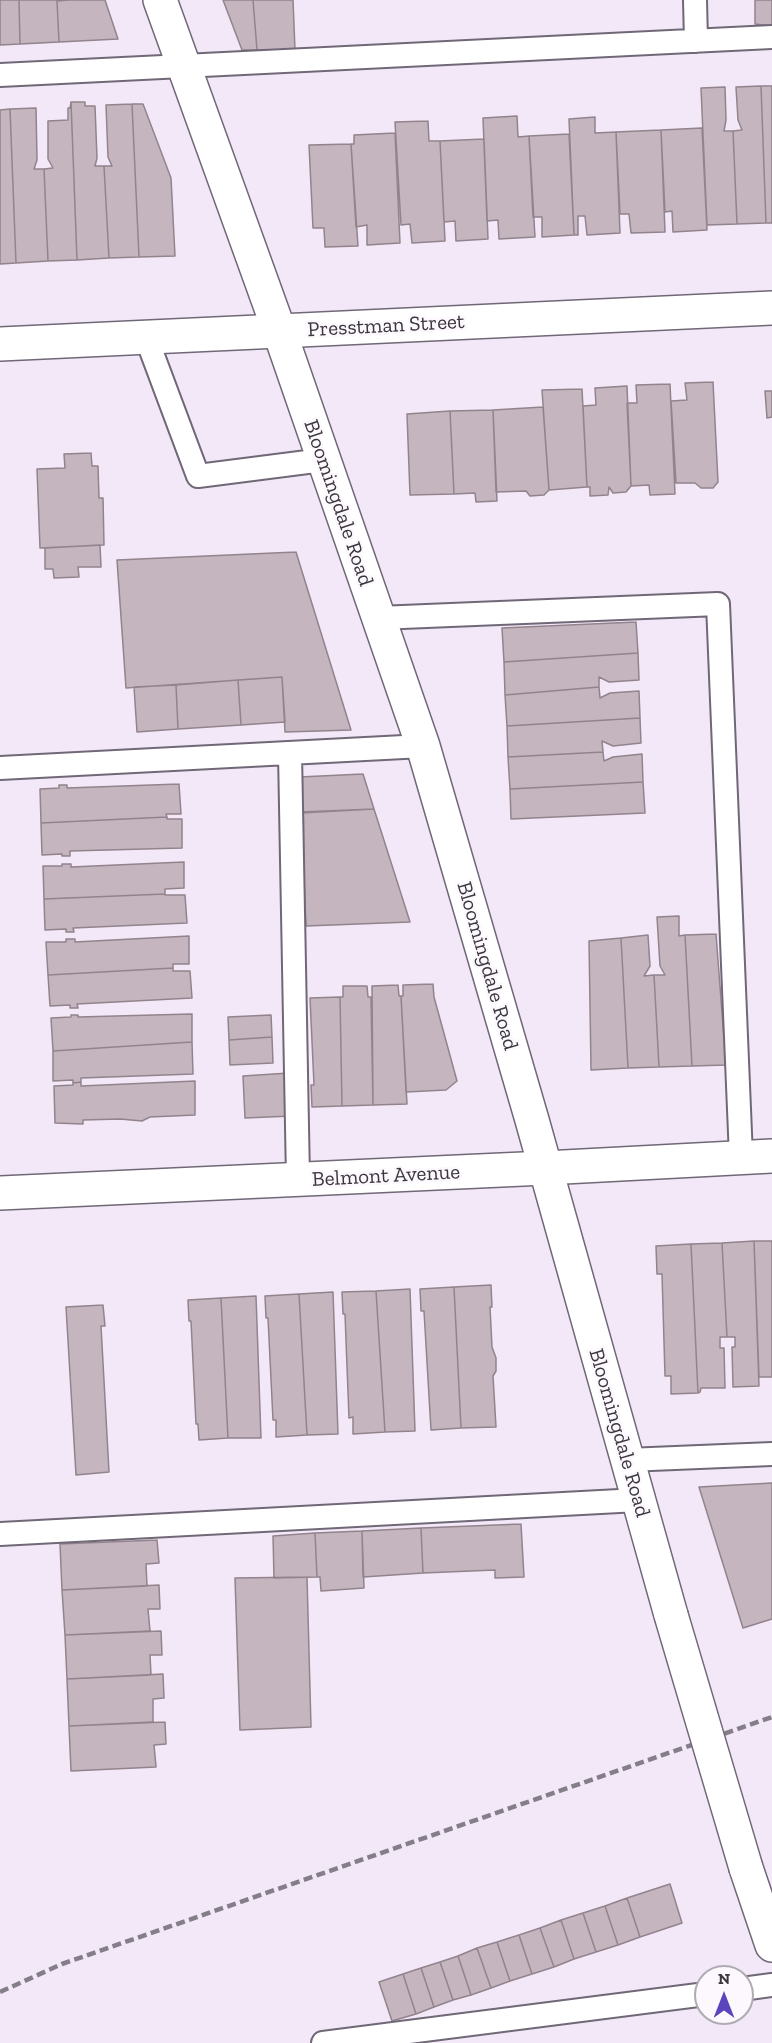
<!DOCTYPE html>
<html>
<head>
<meta charset="utf-8">
<style>
	body { margin:0 }
	#map { position:relative; width:772px; height:2043px; overflow:hidden; background:#f2e8f8; font-family:"Zilla Slab",serif }
	canvas { display:block }
	.north { position:absolute; left:694px; top:1965px; width:60px; height:60px; box-sizing:border-box; background:#fcf8fe; border:2px solid #aeabb1; border-radius:50%; rotate:0deg; font-size:16px; font-weight:700; line-height:24px; text-align:center; color:#3a373d }
	.north::after { content:''; display:block; margin:auto; width:21px; height:27px; background:#5b45bd; clip-path:polygon(50% 0,100% 100%,50% 72%,0 100%) }
</style>
</head>
<body>
<div id="map">
<canvas width="772" height="2043"></canvas>
<div class="north">N</div>
</div>
<script>
const ctx = document.querySelector('canvas').getContext('2d');
ctx.lineJoin = 'round';
function fill(path, color) { ctx.fillStyle = color; ctx.fill(path, 'evenodd'); }
const poly = rows => new Path2D(rows.map(r => 'M' + r).join(''));
function trace(path, color, width, dash) { ctx.strokeStyle = color; ctx.lineWidth = width; ctx.lineCap = dash ? 'butt' : 'round'; ctx.setLineDash(dash || []); ctx.stroke(path); }
function drawText(font, color, halo, rows, align = 'center') {
  ctx.font = font + ' "Zilla Slab",serif'; ctx.lineWidth = 5; ctx.setLineDash([]); ctx.textBaseline = 'middle'; ctx.strokeStyle = halo; ctx.fillStyle = color; for (const [text, x, y, turn = 0] of rows) {
    ctx.save(); ctx.translate(x, y); ctx.rotate((+turn || 0) * Math.PI / 180); ctx.textAlign = isNaN(turn) ? turn : align; if (halo) ctx.strokeText(text, 0, 0); ctx.fillText(text, 0, 0); ctx.restore();
  }
}
const building = poly([
	[0,0,19,0,20,44,0,45,0,0],
	[19,0,69,0,57,1,59,42,20,44,19,0],
	[69,0,105,0,118,39,59,42,57,1,69,0],
	[223,0,253,0,257,50,242,50,223,0],
	[253,0,293,0,295,50,257,50,253,0],
	[755,0,772,0,772,26,755,24,755,0],
	[761,86,772,86,772,223,766,223,761,86],
	[761,86,766,223,737,224,733,131,742,130,738,120,736,87,761,86],
	[725,87,726,120,724,131,733,131,737,224,707,225,701,88,725,87],
	[71,102,85,102,85,106,95,106,97,158,95,166,104,166,109,258,77,260,71,102],
	[71,102,77,260,48,261,44,169,53,168,48,159,48,121,68,120,68,108,70,108,71,102],
	[132,104,143,104,171,178,175,256,139,257,132,104],
	[132,104,139,257,109,258,104,166,112,166,108,157,106,105,132,104],
	[36,108,37,160,34,169,44,169,48,261,16,263,10,109,36,108],
	[10,109,16,263,0,264,0,110,10,109],
	[517,116,518,137,529,136,535,237,499,239,498,220,487,221,483,118,517,116],
	[595,117,595,133,616,132,620,233,587,235,585,216,578,216,578,235,574,235,569,119,595,117],
	[428,121,429,141,440,141,445,241,412,243,410,224,401,225,395,122,428,121],
	[702,128,707,230,673,232,672,211,665,212,661,130,702,128],
	[661,130,665,232,631,233,629,214,620,214,616,132,661,130],
	[395,133,400,243,367,245,367,225,356,227,351,144,354,144,354,135,395,133],
	[569,134,574,235,542,237,542,217,533,217,529,136,569,134],
	[484,139,488,239,456,241,455,221,444,222,440,141,484,139],
	[351,144,358,246,325,247,324,228,313,228,309,145,351,144],
	[713,382,718,482,713,488,701,488,695,483,676,483,671,401,687,400,685,383,713,382],
	[670,384,675,494,650,495,649,485,631,486,627,403,637,403,636,385,670,384],
	[627,386,631,486,626,492,613,493,609,487,608,495,590,496,590,487,587,487,583,406,596,405,595,388,627,386],
	[582,389,587,487,549,490,542,390,582,389],
	[765,391,772,391,772,417,767,418,765,391],
	[543,407,549,490,544,495,530,496,526,491,496,492,493,410,543,407],
	[493,410,497,501,476,502,475,493,454,494,450,411,493,410],
	[450,411,454,494,410,495,407,414,450,411],
	[91,453,92,466,98,466,99,498,103,498,104,545,40,548,37,469,65,468,64,454,91,453],
	[100,545,101,567,78,567,79,577,54,578,53,569,45,569,45,548,100,545],
	[296,552,351,730,285,732,282,677,126,688,117,560,296,552],
	[636,622,638,653,504,662,502,628,636,622],
	[638,653,639,680,609,682,599,677,599,687,505,695,504,662,638,653],
	[282,677,285,722,241,725,238,680,282,677],
	[238,680,241,725,178,729,176,685,238,680],
	[176,685,178,729,137,732,134,687,176,685],
	[599,687,600,698,610,693,639,691,640,718,507,726,505,695,599,687],
	[640,718,641,743,613,746,602,741,603,752,508,757,507,726,640,718],
	[603,752,604,761,613,757,642,754,643,782,510,789,508,757,603,752],
	[363,774,374,809,301,812,299,777,363,774],
	[643,782,645,813,511,819,510,789,643,782],
	[179,784,181,814,166,814,167,817,41,823,40,789,59,788,59,785,67,785,67,788,179,784],
	[374,809,410,922,306,926,301,813,374,809],
	[167,817,167,819,182,819,182,848,70,851,70,856,62,856,62,854,42,855,41,823,167,817],
	[184,862,184,888,165,889,165,894,44,899,43,866,62,866,62,864,71,864,71,867,184,862],
	[165,894,165,895,185,895,187,923,73,928,74,932,66,932,66,929,45,930,44,899,165,894],
	[679,916,679,936,685,935,692,1066,659,1067,654,975,665,975,660,966,657,917,679,916],
	[716,934,726,1065,692,1066,685,935,716,934],
	[648,935,650,966,644,976,654,975,659,1067,628,1068,621,938,648,935],
	[189,936,189,964,173,964,173,968,48,975,46,942,66,942,66,939,75,939,75,942,189,936],
	[621,938,628,1068,591,1070,589,941,621,938],
	[173,968,173,971,190,971,192,998,77,1004,78,1008,70,1008,70,1005,50,1006,48,975,173,968],
	[433,984,434,997,457,1081,446,1090,406,1092,401,996,403,996,403,985,433,984],
	[398,985,399,996,401,996,407,1104,373,1105,372,986,398,985],
	[343,986,367,986,368,997,371,997,373,1105,342,1106,340,997,343,997,343,986],
	[340,997,342,1106,312,1107,311,1085,314,1085,310,998,340,997],
	[192,1014,192,1042,53,1051,51,1018,71,1017,71,1015,78,1015,78,1017,192,1014],
	[271,1015,272,1037,229,1040,228,1017,271,1015],
	[272,1037,273,1063,230,1065,229,1040,272,1037],
	[192,1042,193,1074,81,1078,81,1082,73,1083,73,1080,53,1081,53,1051,192,1042],
	[289,1073,292,1116,245,1118,243,1076,289,1073],
	[195,1081,195,1115,150,1117,142,1121,120,1119,83,1120,83,1124,55,1123,54,1086,73,1085,73,1083,81,1082,81,1086,195,1081],
	[754,1241,772,1241,772,1377,759,1377,754,1241],
	[754,1241,759,1386,733,1387,732,1347,735,1347,735,1337,727,1337,722,1243,754,1241],
	[722,1243,727,1337,720,1337,720,1348,724,1348,725,1388,701,1388,700,1392,698,1393,691,1244,722,1243],
	[691,1244,698,1393,671,1394,671,1376,665,1376,662,1274,657,1274,656,1246,691,1244],
	[491,1285,492,1307,490,1307,492,1347,496,1358,496,1371,493,1376,496,1427,461,1428,454,1287,491,1285],
	[454,1287,461,1428,431,1430,424,1311,421,1311,420,1289,454,1287],
	[410,1289,415,1431,385,1432,376,1291,410,1289],
	[376,1291,385,1432,353,1434,353,1417,349,1418,345,1314,343,1314,342,1292,376,1291],
	[333,1292,338,1434,307,1435,299,1294,333,1292],
	[299,1294,307,1435,276,1437,276,1420,273,1420,268,1318,266,1318,265,1296,299,1294],
	[256,1296,261,1438,228,1438,221,1298,256,1296],
	[221,1298,228,1438,199,1440,198,1424,196,1424,191,1321,189,1321,188,1300,221,1298],
	[103,1305,105,1326,101,1326,109,1472,76,1475,66,1307,103,1305],
	[772,1483,772,1619,743,1628,699,1487,772,1483],
	[521,1524,524,1577,495,1578,495,1570,423,1573,421,1528,521,1524],
	[421,1528,423,1573,363,1577,362,1531,421,1528],
	[362,1531,364,1588,321,1591,320,1577,317,1577,315,1533,362,1531],
	[315,1533,317,1577,274,1578,273,1536,315,1533],
	[157,1540,159,1563,146,1564,147,1586,62,1590,60,1544,157,1540],
	[307,1577,311,1727,240,1730,235,1578,307,1577],
	[159,1585,160,1609,148,1609,150,1631,65,1635,62,1590,159,1585],
	[161,1631,162,1655,150,1655,151,1675,67,1679,65,1635,161,1631],
	[163,1674,164,1698,153,1699,153,1722,69,1726,67,1679,163,1674],
	[165,1722,166,1744,154,1745,156,1767,71,1771,69,1726,165,1722],
	[670,1884,682,1923,640,1937,627,1898,670,1884],
	[627,1898,640,1937,618,1945,605,1906,627,1898],
	[605,1906,618,1945,596,1952,583,1913,605,1906],
	[583,1913,596,1952,574,1959,561,1920,583,1913],
	[561,1920,574,1959,554,1967,540,1928,561,1920],
	[540,1928,554,1967,532,1974,519,1935,540,1928],
	[519,1935,532,1974,510,1981,497,1942,519,1935],
	[497,1942,510,1981,491,1988,477,1948,497,1942],
	[477,1948,491,1988,471,1995,458,1956,477,1948],
	[458,1956,471,1995,453,2000,440,1962,458,1956],
	[440,1962,453,2000,434,2007,421,1968,440,1962],
	[421,1968,434,2007,416,2014,403,1974,421,1968],
	[403,1974,416,2014,392,2021,379,1982,403,1974]
]);
const service = poly([
	[695,0,696,41],
	[0,75,772,37],
	[146,337,198,476,323,460],
	[378,618,718,604,741,1157],
	[290,753,298,1179],
	[0,768,423,746],
	[627,1460,772,1454],
	[0,1534,638,1500],
	[742,1989,772,1985],
	[323,2043,706,1994]
]);
const minor = poly([
	[0,344,772,308],
	[0,1193,545,1168,772,1156]
]);
const secondary = poly([
	[160,0,279,330,423,746,532,1120,671,1615],
	[746,1868,772,1945]
]);
const rail = poly([
	[0,1992,62,1964,772,1717]
]);
const secondaryBridge = poly([
	[671,1615,746,1868]
]);
const streetNames = [
	["Presstman Street",386,326,-3],
	["Bloomingdale Road",338,503,71],
	["Bloomingdale Road",487,966,74],
	["Belmont Avenue",386,1176,-3],
	["Bloomingdale Road",619,1433,74]
];
fill(building, '#c5b5bf');
trace(building, '#92838c', 1.5);
trace(service, '#706876', 26);
trace(minor, '#706876', 36);
trace(secondary, '#706876', 36);
trace(service, '#fff', 22);
trace(minor, '#fff', 33);
trace(secondary, '#fff', 33);
trace(rail, '#847e88', 4.5, [9, 4.5]);
trace(secondaryBridge, '#706876', 36, []);
trace(secondaryBridge, '#fff', 33);
drawText('21px', '#3a373d', '#fcf8fe', streetNames);
</script>
</body>
</html>
